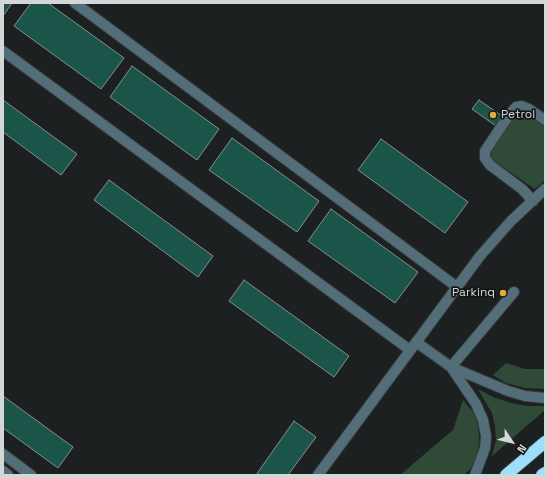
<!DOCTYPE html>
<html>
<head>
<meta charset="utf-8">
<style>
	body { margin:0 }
	#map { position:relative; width:548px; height:478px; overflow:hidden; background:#1c2020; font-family:"Space Grotesk",sans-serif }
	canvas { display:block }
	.frame { position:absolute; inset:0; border:4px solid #d4d7d7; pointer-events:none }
	.north { position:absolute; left:492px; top:422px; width:40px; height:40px; -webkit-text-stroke:3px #131717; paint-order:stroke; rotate:125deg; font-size:11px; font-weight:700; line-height:16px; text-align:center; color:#d4d7d7 }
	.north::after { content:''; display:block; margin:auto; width:14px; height:18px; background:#d4d7d7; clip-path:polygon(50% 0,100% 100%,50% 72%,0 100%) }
</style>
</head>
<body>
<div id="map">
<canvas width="548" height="478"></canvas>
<div class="frame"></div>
<div class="north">N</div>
</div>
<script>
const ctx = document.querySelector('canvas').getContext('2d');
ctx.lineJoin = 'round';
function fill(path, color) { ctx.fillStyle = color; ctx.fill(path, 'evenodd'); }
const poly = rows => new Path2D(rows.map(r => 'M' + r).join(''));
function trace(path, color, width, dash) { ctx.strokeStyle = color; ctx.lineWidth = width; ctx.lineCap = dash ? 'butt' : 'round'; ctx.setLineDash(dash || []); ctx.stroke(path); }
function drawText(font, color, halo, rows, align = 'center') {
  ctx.font = font + ' "Space Grotesk",sans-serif'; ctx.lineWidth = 3.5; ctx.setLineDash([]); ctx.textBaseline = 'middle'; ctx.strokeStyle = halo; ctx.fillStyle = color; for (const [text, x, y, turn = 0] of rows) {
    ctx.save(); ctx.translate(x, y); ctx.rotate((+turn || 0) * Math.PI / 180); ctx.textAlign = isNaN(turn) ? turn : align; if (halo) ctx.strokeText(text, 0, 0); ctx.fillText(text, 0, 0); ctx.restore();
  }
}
const green = poly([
	[526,112,545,125,545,180,535,189,492,160,491,152,516,114],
	[506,363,525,369,545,369,545,389,525,388,506,383,493,375],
	[478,389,493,397,511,403,527,406,545,406,545,410,492,456,496,440,495,427,492,413],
	[463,400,473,412,478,425,479,439,478,455,471,468,464,475,400,475,453,430]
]);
const building = poly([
	[3,3,12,3,3,16,3,3],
	[31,3,48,3,124,58,101,89,14,26,31,3],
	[132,66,219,129,197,160,110,97,132,66],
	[3,100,77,154,61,175,3,132,3,100],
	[479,100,502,116,496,126,472,109,479,100],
	[232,138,319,201,297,232,209,170,232,138],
	[381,139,468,202,445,233,358,170,381,139],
	[109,180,213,256,198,277,94,200,109,180],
	[331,209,418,272,395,303,308,241,331,209],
	[244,280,349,356,334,377,229,301,244,280],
	[3,396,73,447,58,468,3,428,3,396],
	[294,421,316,437,288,475,256,475,294,421]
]);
const minor = poly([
	[75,3,457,287],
	[3,51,410,350],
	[533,201,522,189,490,165,485,158,485,151,509,115,516,107,522,106,529,109,545,120],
	[416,342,451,367,508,391,525,396,545,398],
	[451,367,476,404,483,420,486,436,485,448,475,475],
	[451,367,514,292],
	[3,454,31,475],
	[3,471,8,475],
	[318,475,480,256,511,221,545,189]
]);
const highway = poly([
	[506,475,545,442],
	[542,475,545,473]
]);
const markers = [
	[493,115,4,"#e7ac37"],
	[503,293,4,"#e7ac37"]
];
const poiNames = [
	["Petrol",501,115],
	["Parkinq",495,293,"right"]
];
fill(green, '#2f4b37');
fill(building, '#1b5449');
trace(building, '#898e8d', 1);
trace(minor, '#363a3a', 12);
trace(highway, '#363a3a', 14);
trace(minor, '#546e79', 10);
trace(highway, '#9bdffb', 12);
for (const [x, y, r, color] of markers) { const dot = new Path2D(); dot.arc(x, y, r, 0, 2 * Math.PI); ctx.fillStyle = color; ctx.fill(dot); trace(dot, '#131717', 1.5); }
drawText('12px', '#d4d7d7', '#131717', poiNames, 'left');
</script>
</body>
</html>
